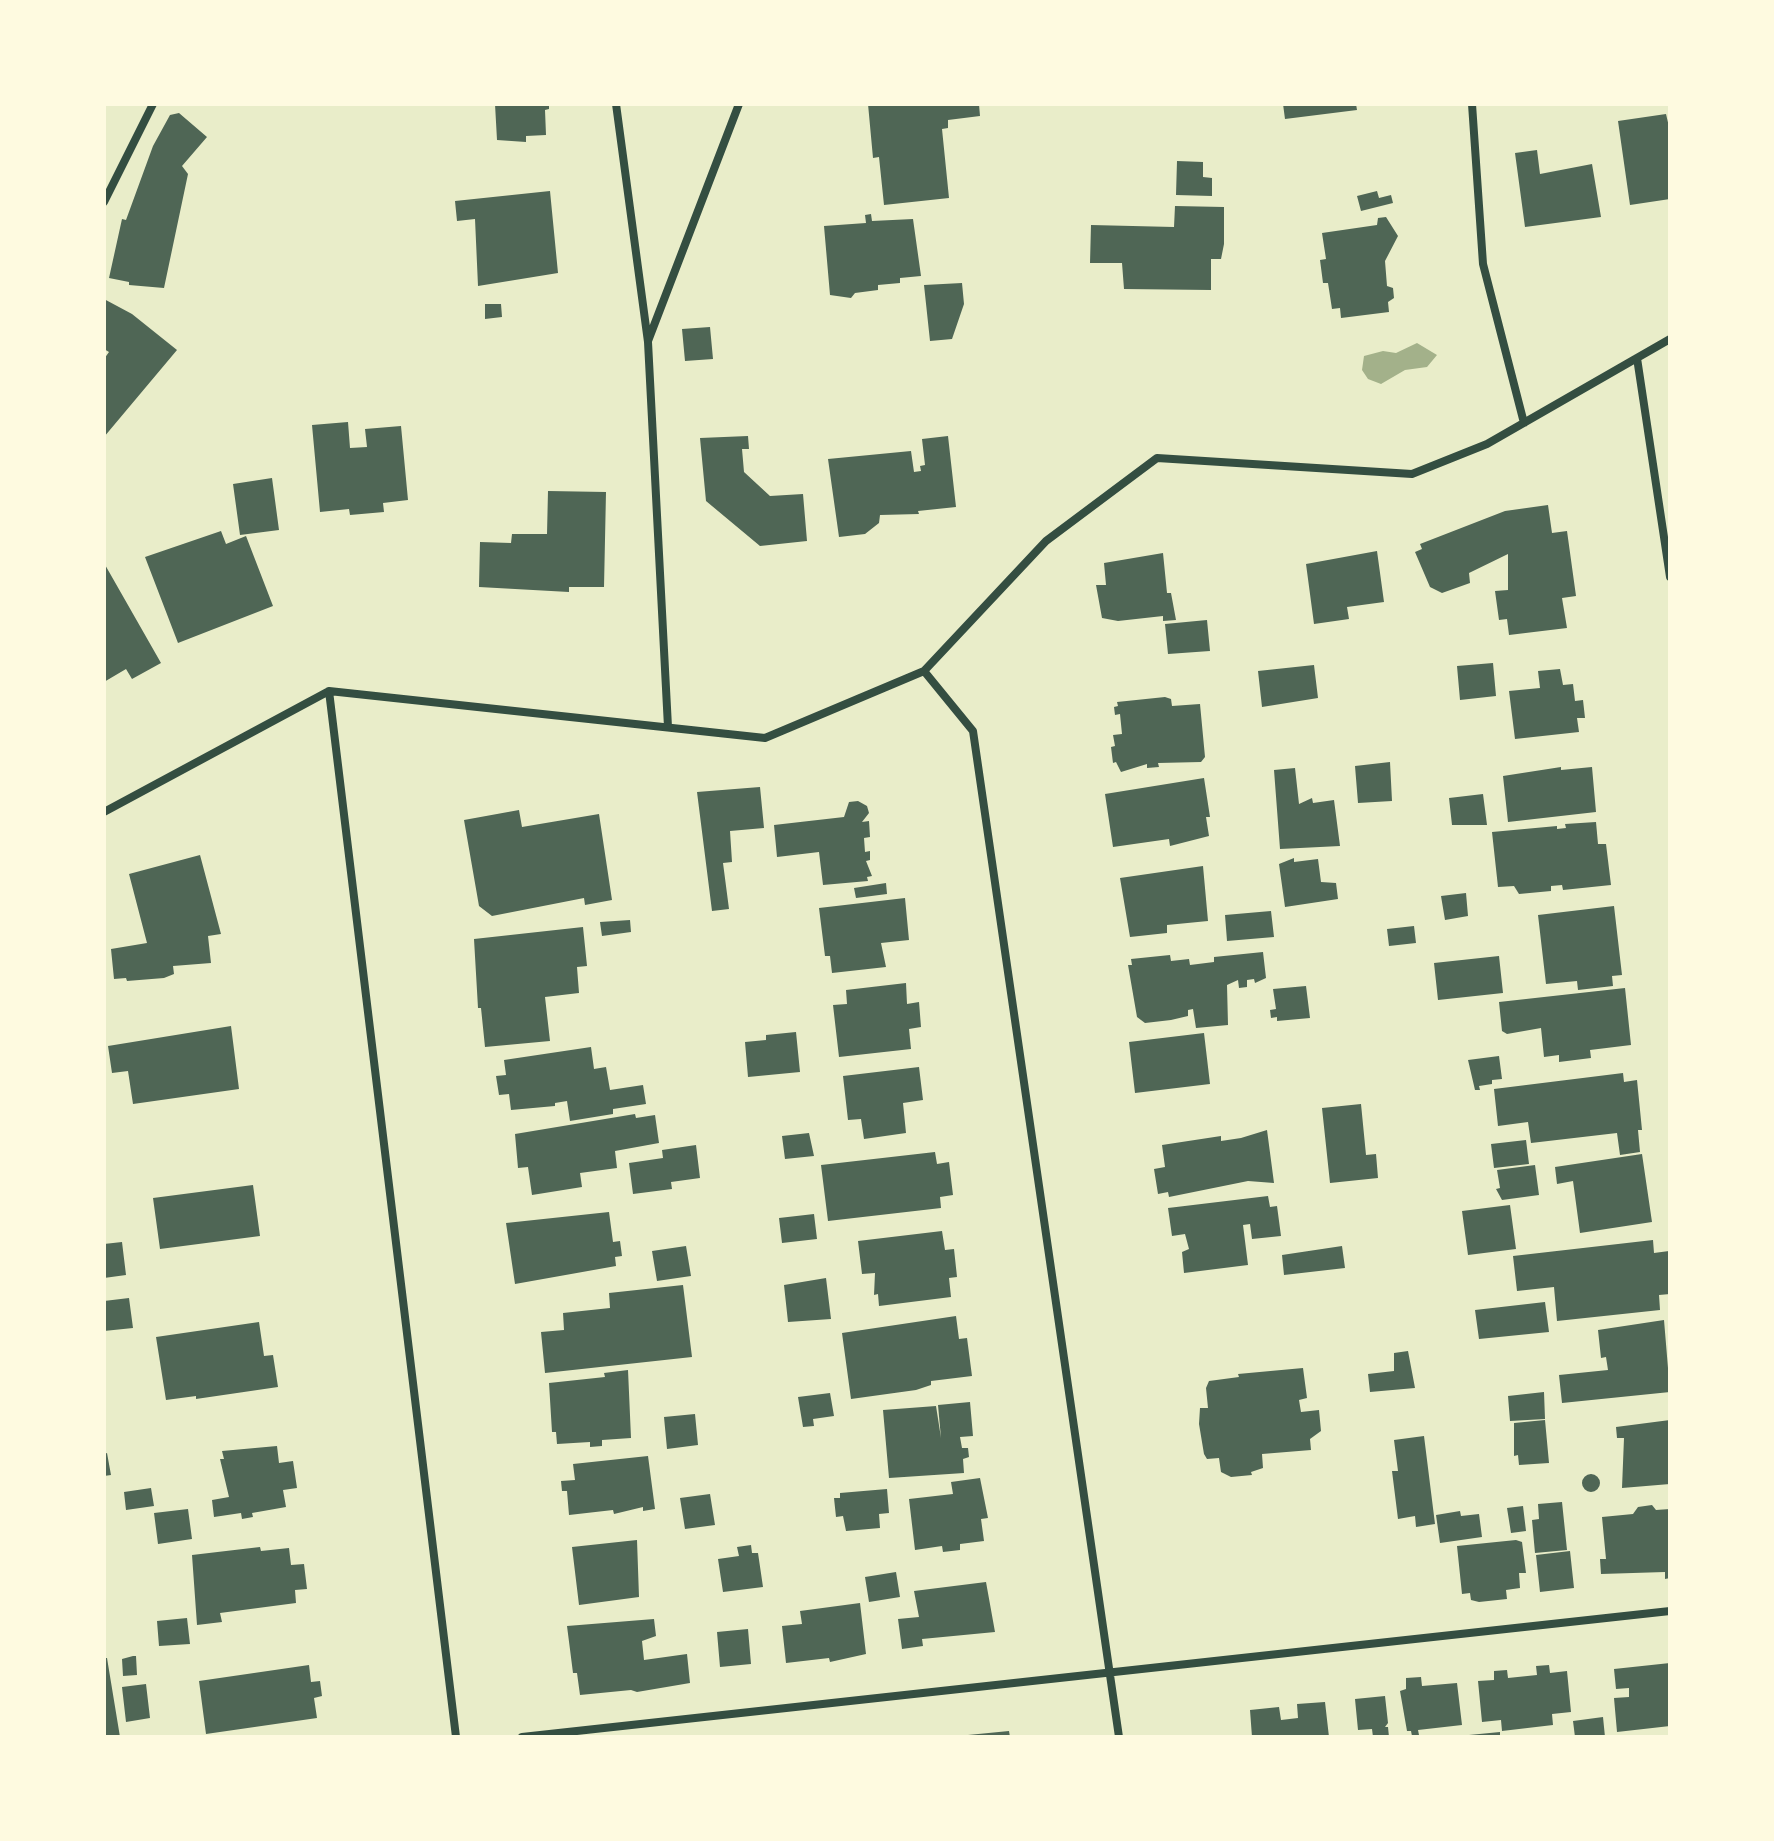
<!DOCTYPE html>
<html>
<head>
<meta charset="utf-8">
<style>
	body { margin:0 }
	#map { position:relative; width:1774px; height:1841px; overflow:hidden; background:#e9edc9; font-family:Inter,sans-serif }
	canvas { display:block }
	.frame { position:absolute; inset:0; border:106px solid #fefae0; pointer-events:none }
</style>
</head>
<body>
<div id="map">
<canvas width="1774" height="1841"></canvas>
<div class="frame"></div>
</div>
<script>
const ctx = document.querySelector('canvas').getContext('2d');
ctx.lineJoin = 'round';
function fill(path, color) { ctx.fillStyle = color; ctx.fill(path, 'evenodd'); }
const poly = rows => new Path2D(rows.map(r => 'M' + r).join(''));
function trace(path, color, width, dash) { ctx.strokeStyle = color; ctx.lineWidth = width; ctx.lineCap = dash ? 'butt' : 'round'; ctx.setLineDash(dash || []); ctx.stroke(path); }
const water = poly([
	[1417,343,1437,355,1427,367,1405,370,1381,384,1368,379,1362,370,1364,356,1383,351,1396,353]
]);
const building = poly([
	[495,104,549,104,549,109,545,110,546,135,526,136,526,142,497,140],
	[868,104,979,104,980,116,948,120,948,128,942,129,949,198,884,205,879,157,873,158],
	[1283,104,1356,104,1357,110,1285,119],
	[179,113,207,137,182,166,188,174,164,288,129,285,129,282,109,278,122,219,126,220,153,146,170,115],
	[1666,114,1670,131,1670,199,1630,205,1618,121],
	[1537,150,1540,174,1592,164,1601,217,1525,227,1515,153],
	[1177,161,1203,162,1203,177,1212,178,1212,196,1176,195],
	[550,191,558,273,478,286,475,219,457,221,455,201],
	[1377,191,1379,198,1391,195,1393,203,1361,211,1357,196],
	[1175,206,1224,207,1224,244,1221,259,1211,259,1211,290,1124,289,1122,263,1090,263,1091,225,1174,227],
	[871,214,872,221,913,219,921,276,900,278,900,283,878,285,878,290,855,293,851,298,830,295,824,226,866,223,865,215],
	[1386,217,1398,236,1385,261,1387,286,1393,288,1394,298,1388,302,1389,312,1341,318,1340,308,1332,309,1328,283,1323,283,1320,260,1326,259,1322,233,1377,225,1378,218],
	[962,283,964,304,952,339,930,341,924,285],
	[104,299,132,314,177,350,104,437,104,359,109,352,104,349],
	[485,304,501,304,502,317,485,319],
	[710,327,713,359,685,361,682,329],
	[348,422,350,448,367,447,365,429,401,426,408,500,383,503,384,512,350,515,349,509,320,512,312,425],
	[748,436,749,449,742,449,744,472,770,496,803,494,807,541,760,546,706,501,700,438],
	[948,436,956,507,918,511,919,514,880,515,879,523,865,534,839,537,828,459,911,451,914,472,921,471,920,466,925,465,922,439],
	[272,478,279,530,240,535,233,484],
	[548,491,606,492,604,587,569,587,569,592,479,587,480,542,511,543,512,534,547,534],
	[1548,505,1552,533,1567,531,1576,596,1562,598,1567,628,1509,635,1507,619,1499,620,1495,591,1508,590,1508,554,1469,573,1470,583,1442,593,1430,587,1415,552,1422,549,1420,544,1505,511],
	[221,531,226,544,246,536,273,606,178,643,145,557],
	[1377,551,1384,602,1347,607,1349,619,1314,624,1306,564],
	[1163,553,1167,593,1171,593,1176,620,1163,621,1163,616,1118,621,1102,618,1096,585,1106,585,1104,563],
	[104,563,161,663,132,679,126,669,104,682],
	[1207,620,1210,651,1168,654,1165,624],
	[1493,663,1496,696,1460,700,1457,666],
	[1314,665,1318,698,1262,707,1258,671],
	[1560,669,1563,685,1573,684,1575,701,1583,700,1585,718,1577,718,1579,732,1515,739,1509,691,1540,688,1538,671],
	[1165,697,1171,699,1172,706,1200,704,1205,757,1201,762,1158,763,1159,767,1147,768,1147,764,1121,772,1116,762,1113,763,1111,747,1115,746,1113,735,1122,734,1120,714,1115,715,1114,707,1118,706,1117,702],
	[1390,762,1392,801,1358,803,1355,766],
	[1561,767,1561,770,1592,767,1596,812,1508,822,1503,776],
	[1295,768,1299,804,1312,798,1313,803,1334,800,1340,846,1280,849,1274,770],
	[1204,778,1210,817,1206,817,1209,836,1170,846,1169,839,1113,847,1105,794],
	[760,787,764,828,730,831,732,862,723,863,729,909,712,911,697,792],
	[1483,794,1487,825,1452,825,1449,798],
	[858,801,867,806,869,813,862,822,869,821,870,837,864,838,865,852,870,851,870,860,866,861,872,876,867,877,868,881,823,885,819,852,777,857,774,825,844,817,849,802],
	[519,810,522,827,599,814,612,900,585,905,584,898,492,916,479,906,464,820],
	[1596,822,1598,844,1606,844,1611,885,1563,890,1562,885,1551,886,1551,891,1519,894,1514,886,1498,887,1492,832,1557,826,1557,829,1566,828,1565,824],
	[200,855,221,934,208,936,211,963,173,966,174,974,164,978,127,981,126,978,114,979,111,949,147,943,129,874],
	[1294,858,1294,862,1318,859,1321,882,1336,883,1338,899,1285,907,1279,864],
	[1203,866,1208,921,1167,925,1167,933,1130,937,1120,878],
	[886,883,887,894,856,898,854,888],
	[1466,893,1468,916,1445,920,1441,896],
	[905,898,909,940,881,943,886,967,832,973,830,956,825,956,819,908],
	[1614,906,1622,975,1612,976,1613,986,1578,990,1577,981,1546,984,1538,915],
	[1271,911,1274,937,1227,941,1225,915],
	[630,920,631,932,602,936,600,922],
	[1414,926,1416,943,1389,946,1387,929],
	[583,927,587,966,577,967,579,993,545,997,550,1041,485,1047,481,1008,478,1008,474,939],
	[1263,952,1266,978,1255,983,1254,979,1247,980,1247,987,1239,988,1238,980,1227,985,1228,1025,1196,1028,1193,1009,1188,1010,1188,1016,1171,1020,1145,1023,1137,1017,1128,965,1132,965,1131,959,1170,955,1171,961,1189,959,1190,965,1214,962,1214,957],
	[1499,956,1503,993,1438,1000,1434,963],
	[906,983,907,1004,919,1002,921,1027,909,1029,911,1049,839,1057,833,1005,847,1004,846,990],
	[1306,986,1310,1018,1277,1021,1277,1017,1271,1018,1270,1010,1276,1009,1273,989],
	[1625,988,1631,1045,1590,1050,1591,1058,1559,1062,1559,1055,1544,1057,1541,1028,1507,1034,1502,1031,1499,1002],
	[231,1026,239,1089,133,1104,128,1071,112,1073,108,1046],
	[796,1032,800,1072,748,1077,745,1042,766,1040,766,1035],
	[1204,1033,1210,1084,1135,1093,1129,1042],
	[591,1047,594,1069,606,1067,610,1090,643,1085,646,1104,613,1109,613,1114,570,1121,567,1101,555,1103,555,1106,511,1110,509,1094,499,1095,496,1076,506,1075,504,1060],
	[1499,1056,1502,1079,1492,1080,1492,1084,1479,1086,1480,1090,1475,1090,1468,1060],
	[919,1067,923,1100,903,1103,906,1133,864,1139,861,1119,848,1120,843,1076],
	[1623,1073,1624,1082,1637,1080,1642,1130,1638,1130,1640,1152,1620,1155,1617,1133,1531,1143,1528,1122,1498,1126,1494,1089],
	[1361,1104,1366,1155,1376,1154,1378,1178,1330,1183,1322,1108],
	[635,1114,636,1118,655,1115,659,1143,615,1151,617,1168,580,1173,582,1187,532,1195,528,1167,518,1168,515,1134],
	[1267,1130,1274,1183,1248,1181,1169,1197,1168,1192,1158,1194,1154,1169,1165,1167,1162,1145,1221,1136,1221,1141,1241,1138],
	[809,1133,814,1156,785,1159,782,1136],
	[1526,1140,1529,1164,1494,1168,1491,1144],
	[696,1145,700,1178,671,1182,672,1189,633,1194,629,1163,663,1158,662,1150],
	[935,1152,937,1164,949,1162,953,1195,940,1197,941,1208,828,1221,821,1165],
	[1642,1154,1652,1222,1580,1233,1573,1181,1557,1184,1555,1167],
	[1535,1165,1539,1195,1502,1200,1496,1189,1500,1188,1497,1170],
	[253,1185,260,1236,160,1249,153,1198],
	[1268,1196,1270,1207,1277,1206,1281,1236,1252,1239,1250,1224,1243,1225,1248,1265,1184,1273,1182,1252,1189,1249,1185,1234,1172,1236,1168,1208],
	[1510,1205,1516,1249,1468,1255,1462,1211],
	[609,1212,613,1242,620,1241,622,1256,615,1257,616,1266,515,1284,506,1223],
	[814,1214,817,1239,782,1243,779,1218],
	[942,1231,945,1250,954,1249,957,1277,949,1278,951,1297,879,1306,878,1294,874,1295,875,1273,862,1274,858,1241],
	[1653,1240,1654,1253,1669,1251,1670,1294,1659,1295,1660,1310,1557,1321,1554,1287,1517,1291,1513,1256],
	[122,1242,126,1275,104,1278,104,1244],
	[686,1246,691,1276,657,1281,652,1251],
	[1342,1246,1345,1268,1284,1275,1282,1255],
	[826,1278,831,1319,788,1322,784,1285],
	[683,1285,692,1357,545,1373,541,1332,564,1330,563,1313,610,1308,609,1293],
	[129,1298,133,1328,104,1331,104,1301],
	[1545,1302,1549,1332,1479,1339,1475,1310],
	[956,1316,959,1339,967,1338,972,1376,931,1381,931,1385,916,1390,851,1399,842,1333],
	[1664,1320,1670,1392,1562,1403,1559,1375,1608,1370,1606,1357,1601,1358,1598,1330],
	[259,1322,264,1356,273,1355,278,1387,196,1399,196,1396,166,1400,156,1337],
	[1408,1351,1415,1388,1370,1392,1368,1374,1394,1371,1394,1353],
	[1303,1368,1307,1398,1299,1400,1301,1412,1319,1410,1321,1431,1310,1439,1311,1450,1262,1454,1263,1468,1251,1472,1252,1475,1231,1477,1221,1472,1219,1458,1207,1459,1204,1454,1199,1424,1200,1408,1208,1408,1206,1388,1209,1381,1239,1377,1238,1374],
	[628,1370,631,1438,602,1440,602,1446,590,1447,590,1442,557,1444,556,1432,552,1432,549,1383,605,1377,604,1373],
	[1544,1392,1545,1419,1510,1421,1508,1396],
	[830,1393,834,1416,813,1419,814,1426,803,1427,798,1397],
	[970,1402,973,1436,960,1437,962,1448,968,1448,969,1457,963,1459,964,1473,889,1478,883,1410,936,1406,941,1438,938,1405],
	[695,1414,698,1445,667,1449,664,1417],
	[1545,1420,1549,1463,1519,1465,1518,1455,1514,1456,1514,1423],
	[1670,1420,1670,1484,1622,1488,1624,1438,1617,1438,1616,1427],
	[1424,1436,1435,1524,1416,1527,1415,1516,1398,1519,1392,1471,1398,1471,1394,1440],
	[277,1446,279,1463,293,1461,297,1488,283,1490,286,1507,252,1513,253,1517,242,1519,241,1513,214,1517,212,1500,229,1497,220,1459,224,1459,222,1451],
	[107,1453,111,1475,104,1476,104,1454],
	[648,1456,655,1509,643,1511,643,1507,614,1514,613,1510,569,1515,567,1491,562,1491,561,1481,575,1480,573,1464],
	'1582 1483a9 9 0 1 1 18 0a9 9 0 1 1-18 0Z',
	[980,1478,988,1518,981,1519,984,1541,960,1544,960,1550,943,1552,942,1546,915,1550,909,1499,953,1494,951,1482],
	[151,1488,154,1506,126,1510,124,1492],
	[887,1489,889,1513,879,1514,880,1528,846,1531,843,1516,836,1517,834,1498,840,1498,840,1493],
	[710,1494,715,1525,685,1529,680,1498],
	[1562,1502,1567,1550,1535,1553,1532,1520,1539,1519,1538,1504],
	[1652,1505,1656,1510,1670,1509,1670,1578,1665,1579,1665,1572,1601,1574,1600,1559,1606,1559,1602,1517,1633,1514,1638,1507],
	[1523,1506,1526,1531,1511,1533,1507,1508],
	[188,1509,192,1539,158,1544,154,1513],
	[1460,1511,1461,1516,1479,1514,1482,1537,1440,1543,1436,1515],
	[637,1540,639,1597,579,1605,572,1547],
	[1516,1540,1522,1542,1526,1573,1519,1573,1520,1588,1506,1590,1507,1599,1479,1602,1471,1600,1470,1593,1462,1594,1457,1546],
	[751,1545,752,1553,758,1553,763,1587,723,1592,718,1559,739,1556,737,1547],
	[260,1547,261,1551,289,1548,291,1565,304,1564,307,1589,295,1590,296,1603,220,1613,222,1622,197,1625,192,1555],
	[1570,1551,1574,1588,1540,1592,1536,1555],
	[896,1572,900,1597,869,1602,865,1577],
	[986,1582,995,1632,922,1639,923,1646,902,1649,898,1619,919,1617,914,1591],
	[860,1603,866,1654,830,1662,829,1658,786,1663,782,1626,802,1624,800,1611],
	[187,1618,190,1644,159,1646,157,1621],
	[654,1619,656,1636,642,1641,644,1660,687,1654,690,1683,637,1692,631,1690,580,1695,577,1673,573,1673,567,1626],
	[748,1629,751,1664,720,1667,717,1632],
	[133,1656,136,1656,137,1675,123,1676,122,1659],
	[104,1658,107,1658,120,1737,104,1737],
	[1670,1663,1670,1726,1617,1732,1614,1698,1629,1697,1629,1688,1616,1689,1614,1669],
	[309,1665,311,1682,320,1681,322,1696,314,1698,317,1718,206,1734,199,1681],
	[1549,1665,1550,1673,1567,1671,1571,1712,1552,1714,1553,1725,1502,1731,1501,1720,1482,1722,1478,1681,1494,1680,1494,1671,1507,1670,1508,1678,1537,1675,1536,1666],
	[1421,1677,1422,1686,1457,1683,1462,1725,1418,1730,1419,1735,1412,1736,1411,1731,1407,1731,1400,1691,1406,1689,1406,1678],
	[146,1684,150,1718,126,1722,122,1687],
	[1385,1696,1388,1723,1385,1727,1388,1727,1389,1737,1373,1737,1372,1729,1358,1730,1355,1699],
	[1325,1702,1329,1737,1252,1737,1250,1710,1279,1707,1281,1720,1298,1718,1297,1704],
	[1603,1717,1605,1737,1575,1737,1573,1721],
	[1009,1731,1010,1737,968,1737,968,1735],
	[1500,1732,1500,1737,1469,1737,1469,1735]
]);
const minor = poly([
	[616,104,648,342,668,727],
	[1472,104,1483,264,1524,423],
	[104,202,153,104],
	[648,341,739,104],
	[1637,358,1670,577],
	[924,671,973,731,1119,1737],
	[329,691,456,1737],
	[104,812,329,691,765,738,924,671,1046,541,1157,458,1412,474,1487,444,1670,339],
	[522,1737,1670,1611]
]);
fill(water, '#a3b18a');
fill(building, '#4f6655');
trace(minor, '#344e41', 8);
</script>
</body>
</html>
